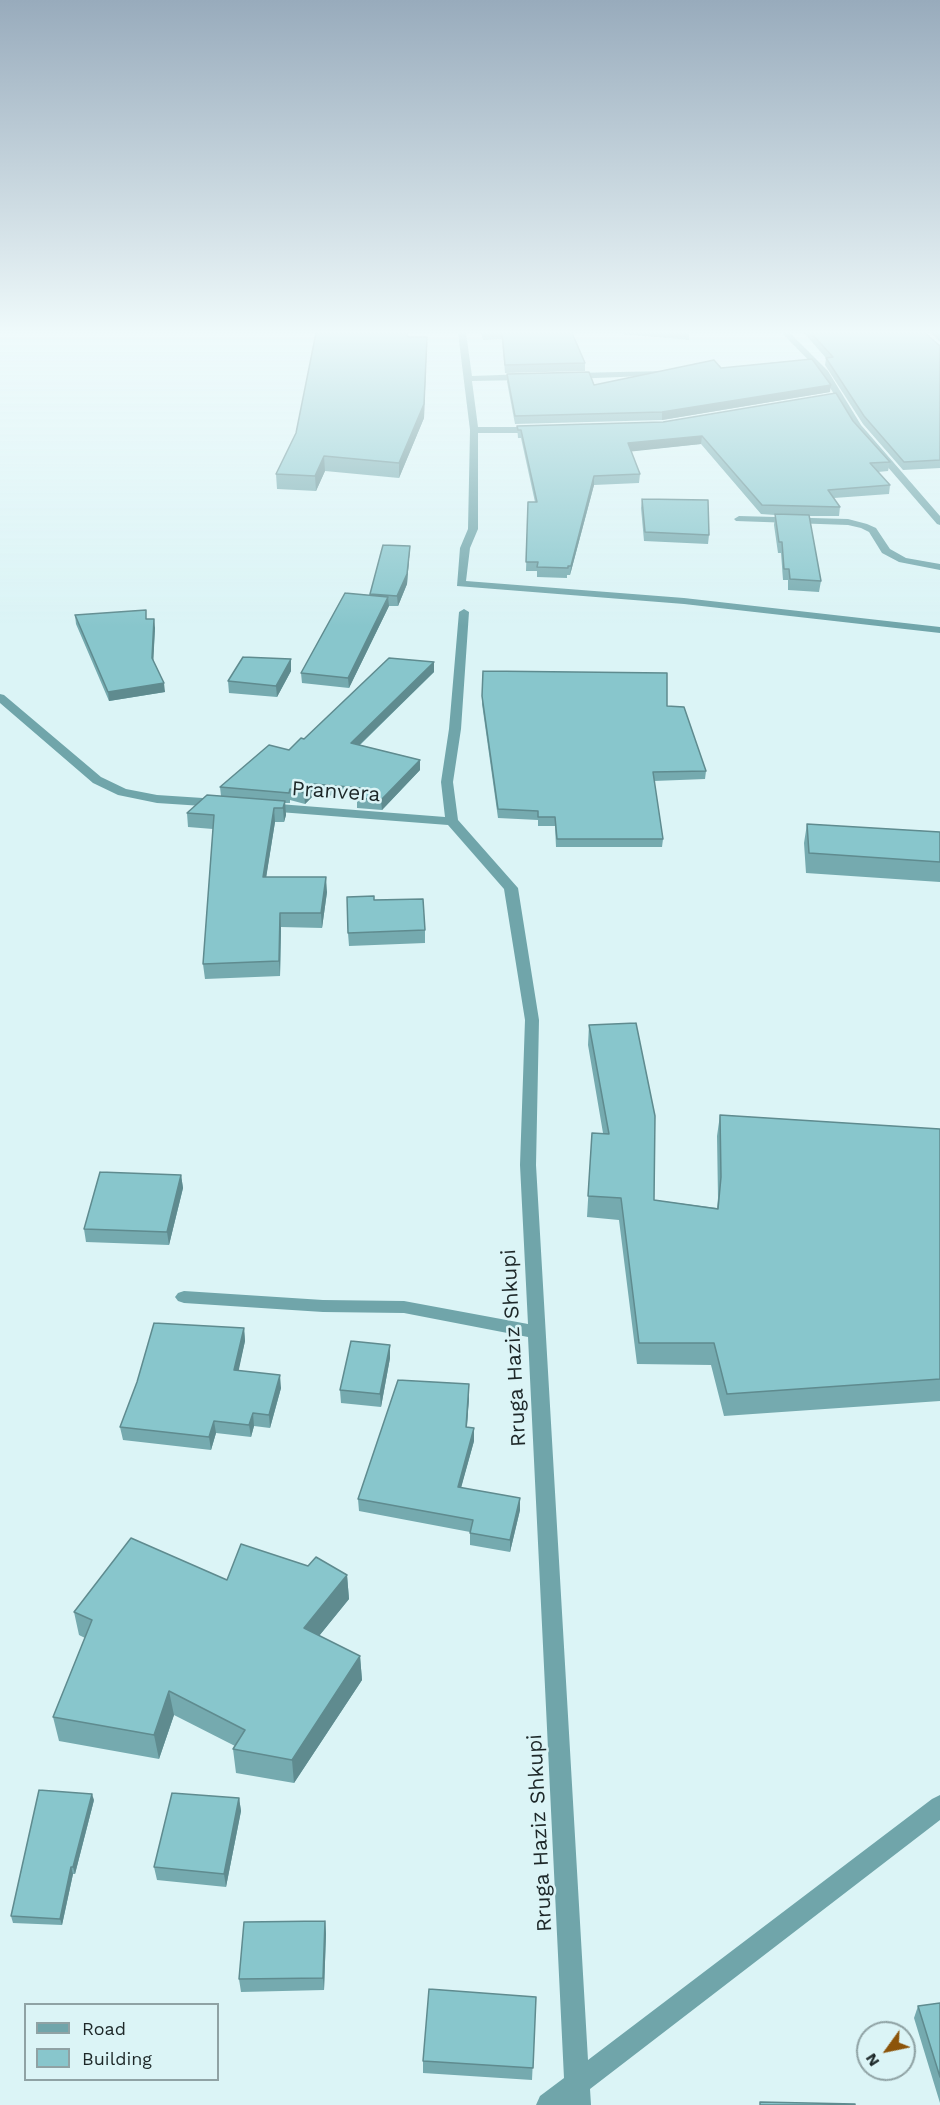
<!DOCTYPE html>
<html>
<head>
<meta charset="utf-8">
<style>
	body { margin:0 }
	#map { position:relative; width:940px; height:2105px; overflow:hidden; background:#dbf4f6; font-family:"Work Sans",sans-serif }
	canvas { display:block }
	.legend { position:absolute; left:24px; top:2003px; width:195px; height:78px; box-sizing:border-box; background:#dbf4f6; border:2px solid #8fa2a4; margin:0; padding:8px 10px; list-style:none; font-size:18px; color:#1d2728 }
	.legend li { display:flex; align-items:center; gap:12px; height:30px }
	.legend b { width:30px; border:2px solid #8fa2a4 }
	.north { position:absolute; left:856px; top:2021px; width:60px; height:60px; box-sizing:border-box; background:#dbf4f6; border:2px solid #8fa2a4; border-radius:50%; rotate:237deg; font-size:16px; font-weight:700; line-height:24px; text-align:center; color:#1d2728 }
	.north::after { content:''; display:block; margin:auto; width:21px; height:27px; background:#8c540a; clip-path:polygon(50% 0,100% 100%,50% 72%,0 100%) }
</style>
</head>
<body>
<div id="map">
<canvas width="940" height="2105"></canvas>
<ul class="legend">
<li><b style="height:8px;background:#70a5aa"></b>Road</li>
<li><b style="height:16px;background:#88c6cc"></b>Building</li>
</ul>
<div class="north">N</div>
</div>
<script>
const ctx = document.querySelector('canvas').getContext('2d');
ctx.lineJoin = 'round';
const poly = rows => new Path2D(rows.map(r => 'M' + r).join(''));
function fill(path, color) { ctx.fillStyle = color; ctx.fill(path, 'evenodd'); }
function trace(path, color, width, dash) { ctx.strokeStyle = color; ctx.lineWidth = width; ctx.lineCap = dash ? 'butt' : 'round'; ctx.setLineDash(dash || []); ctx.stroke(path); }
function drawText(font, color, halo, rows, align = 'center') {
  ctx.font = font + ' "Work Sans",sans-serif'; ctx.lineWidth = 5; ctx.setLineDash([]); ctx.textBaseline = 'middle'; ctx.strokeStyle = halo; ctx.fillStyle = color; for (const [text, x, y, turn = 0] of rows) {
    ctx.save(); ctx.translate(x, y); ctx.rotate((+turn || 0) * Math.PI / 180); ctx.textAlign = isNaN(turn) ? turn : align; if (halo) ctx.strokeText(text, 0, 0); ctx.fillText(text, 0, 0); ctx.restore();
  }
}
const street = poly([
	[458,333,466,333,472,376,527,374,531,377,527,380,472,381,478,427,538,427,542,430,538,433,478,433,478,529,470,548,466,581,684,598,940,627,940,633,684,604,457,586,460,548,468,529,470,430,458,333],
	[782,333,790,333,828,371,861,425,940,516,940,525,937,524,854,428,822,374,782,333],
	[667,371,671,373,670,375,571,379,567,376,571,373,667,371],
	[739,516,848,519,867,524,876,528,890,549,906,558,940,564,940,570,899,562,882,553,869,532,861,528,848,525,736,521,734,519,739,516],
	[464,609,469,612,461,729,453,782,458,820,518,888,539,1020,536,1165,588,2060,932,1799,940,1795,940,1820,590,2089,591,2105,536,2105,540,2096,564,2078,528,1337,404,1313,323,1312,184,1303,178,1301,175,1297,178,1293,184,1291,323,1300,404,1301,528,1324,520,1165,525,1020,504,889,448,825,266,811,260,807,266,803,445,817,441,782,449,729,459,612,464,609],
	[0,694,4,695,101,777,126,789,157,795,218,799,224,803,218,807,157,803,118,795,93,783,0,703,0,694]
]);
const wall = poly([
	[481,333,572,333,585,363,585,371,505,373,502,339,483,340],
	[622,333,689,333,689,340,622,334],
	[804,333,925,333,940,346,940,468,903,470,863,424,825,365,826,358],
	[931,333,940,333,940,342],
	[408,337,427,337,424,418,399,478,325,471,316,491,277,489,276,474],
	[721,368,830,392,662,420,515,424,507,382,507,374,594,385],
	[853,421,890,462,888,471,878,472,890,485,889,494,834,498,840,507,839,516,809,516,821,581,819,592,788,590,788,580,783,580,781,553,778,553,774,525,775,515,761,514,701,444,631,451,640,474,639,483,594,485,570,575,567,575,567,578,537,577,537,571,526,571,528,502,535,502,521,438,518,438,517,426],
	[642,499,709,535,708,544,644,541,641,508],
	[410,546,407,584,398,606,389,606,349,688,302,683,301,673,370,595],
	[75,615,147,619,155,628,153,661,165,692,109,701,76,624],
	[291,659,291,671,277,697,229,693,228,681],
	[434,662,434,672,360,745,420,760,420,770,382,810,357,808,357,798,315,794,305,804,290,800,290,803,285,803,286,815,284,822,275,822,266,877,327,892,322,928,281,927,280,976,205,979,203,964,213,829,188,827,187,813,221,796,220,787,289,750,304,739],
	[483,671,667,706,706,771,705,779,654,781,663,839,662,847,556,847,555,826,538,826,538,820,498,818,482,704],
	[807,824,940,832,940,882,806,873,804,843],
	[425,930,425,943,349,946,348,933],
	[589,1025,654,1200,717,1208,718,1198,717,1136,720,1115,940,1129,940,1401,724,1416,711,1365,637,1364,619,1220,587,1217,592,1133,603,1133,588,1045],
	[181,1175,183,1188,169,1245,86,1242,84,1229],
	[244,1328,245,1341,238,1371,281,1388,270,1428,254,1426,251,1437,216,1433,211,1450,123,1440,120,1427],
	[390,1345,390,1358,381,1407,341,1403,340,1390],
	[469,1397,467,1427,474,1441,461,1487,520,1510,510,1552,470,1545,470,1532,359,1511,358,1499],
	[308,1566,347,1575,349,1599,319,1636,360,1656,362,1680,294,1783,236,1773,233,1749,235,1746,174,1715,159,1759,59,1741,53,1717,85,1638,79,1635,74,1612,227,1580],
	[239,1798,241,1811,226,1887,157,1880,154,1867],
	[94,1800,75,1874,73,1874,62,1925,13,1923,11,1916],
	[325,1921,326,1934,324,1990,241,1992,239,1979],
	[536,1997,532,2080,423,2073,423,2061],
	[940,2003,940,2103,914,2018,918,2006]
]);
const shadedWall = poly([
	[427,337,424,418,399,478,399,463],
	[831,385,830,392,662,420,662,412],
	[702,436,701,444,627,452,628,443],
	[324,456,325,471,316,491,315,476],
	[594,476,594,485,570,575,571,566],
	[410,546,407,584,398,606,397,596],
	[388,597,389,606,349,688,348,678],
	[154,619,155,628,153,667,152,658],
	[291,659,291,671,277,697,276,686],
	[434,662,434,672,351,753,351,743],
	[164,683,165,692,109,701,108,692],
	[420,760,420,770,382,810,381,800],
	[314,784,315,794,305,804,304,793],
	[285,801,286,815,284,822,283,808],
	[274,808,275,822,264,891,263,877],
	[326,877,327,892,322,928,321,913],
	[280,913,281,927,280,976,279,961],
	[181,1175,183,1188,169,1245,167,1232],
	[244,1328,245,1341,236,1383,234,1370],
	[390,1345,390,1358,381,1407,380,1394],
	[280,1375,281,1388,270,1428,269,1415],
	[469,1384,469,1397,466,1439,466,1427],
	[253,1413,254,1426,251,1437,249,1425],
	[214,1421,216,1433,211,1450,209,1437],
	[474,1428,474,1441,458,1499,458,1487],
	[520,1498,520,1510,510,1552,510,1540],
	[347,1575,349,1599,306,1652,304,1628],
	[360,1656,362,1680,294,1783,292,1760],
	[169,1691,174,1715,159,1759,154,1735],
	[92,1794,94,1800,75,1874,73,1867],
	[239,1798,241,1811,226,1887,224,1874],
	[71,1867,73,1874,62,1925,60,1919],
	[325,1921,326,1934,324,1990,323,1978]
]);
const building = poly([
	[316,333,407,333,408,337,427,337,424,404,399,463,324,456,315,476,276,474,296,433,316,333],
	[502,333,572,333,585,363,505,365,502,333],
	[811,333,925,333,940,346,940,460,904,462,864,416,826,358,833,357,811,333],
	[812,359,831,385,662,412,515,416,507,374,589,372,594,385,714,360,721,368,812,359],
	[836,393,853,421,890,462,870,463,890,485,828,490,840,507,762,505,702,436,628,443,640,474,594,476,571,566,568,566,568,568,537,567,538,562,526,562,528,502,537,502,521,430,518,430,517,426,663,422,836,393],
	[642,499,708,500,709,535,645,532,642,499],
	[775,514,809,515,821,581,790,579,789,569,784,569,782,542,779,542,775,514],
	[383,545,410,546,407,574,397,596,370,594,383,545],
	[345,593,388,597,348,678,301,673,345,593],
	[146,610,146,619,154,619,152,658,164,683,108,692,75,615,146,610],
	[243,657,291,659,276,686,228,681,243,657],
	[389,658,434,662,351,743,420,760,381,800,357,798,361,788,314,784,304,793,290,789,289,793,220,787,269,745,289,750,301,738,304,739,389,658],
	[483,671,667,673,667,706,684,707,706,771,653,772,663,839,557,839,555,817,538,817,538,811,498,809,482,696,483,671],
	[207,795,285,801,283,808,274,808,263,877,326,877,321,913,280,913,279,961,203,964,214,815,187,813,207,795],
	[807,824,940,832,940,862,809,853,807,824],
	[374,896,374,900,423,899,425,930,348,933,347,897,374,896],
	[636,1023,655,1116,654,1200,718,1209,721,1177,720,1115,940,1129,940,1379,727,1394,714,1343,639,1343,621,1198,588,1196,592,1133,609,1134,589,1025,636,1023],
	[100,1172,181,1175,167,1232,84,1229,100,1172],
	[154,1323,244,1328,234,1370,280,1375,269,1415,253,1413,249,1425,214,1421,209,1437,120,1427,137,1382,154,1323],
	[351,1341,390,1345,380,1394,340,1390,351,1341],
	[398,1380,469,1384,466,1427,474,1428,458,1487,520,1498,510,1540,470,1533,473,1520,358,1499,398,1380],
	[131,1538,227,1580,241,1544,308,1566,316,1557,347,1575,304,1628,360,1656,292,1760,233,1749,245,1730,169,1691,154,1735,53,1717,92,1620,74,1612,131,1538],
	[39,1790,92,1794,73,1867,71,1867,60,1919,11,1916,39,1790],
	[172,1793,239,1798,224,1874,154,1867,172,1793],
	[325,1921,323,1978,239,1979,244,1922,325,1921],
	[429,1989,536,1997,533,2068,423,2061,429,1989],
	[940,2003,940,2077,918,2006,940,2003],
	[760,2102,855,2104,855,2105,760,2105,760,2102]
]);
const streetNames = [
	["Pranvera",336,792,4],
	["Rruga Haziz Shkupi",514,1348,-93],
	["Rruga Haziz Shkupi",540,1833,-93]
];
fill(street, '#70a5aa');
fill(wall, '#75aaaf');
fill(shadedWall, '#5f8b8f');
fill(building, '#88c6cc');
trace(building, '#5f8b8f', 1.5);
const sky = ctx.createLinearGradient(0, 0, 0, 627);
sky.addColorStop(0, '#98abbc');
sky.addColorStop(0.53, '#effafb');
sky.addColorStop(1, '#effafb00');
ctx.fillStyle = sky;
ctx.fillRect(0, 0, 940, 627);
drawText('21px', '#1d2728', '#dbf4f6', streetNames);
</script>
</body>
</html>
